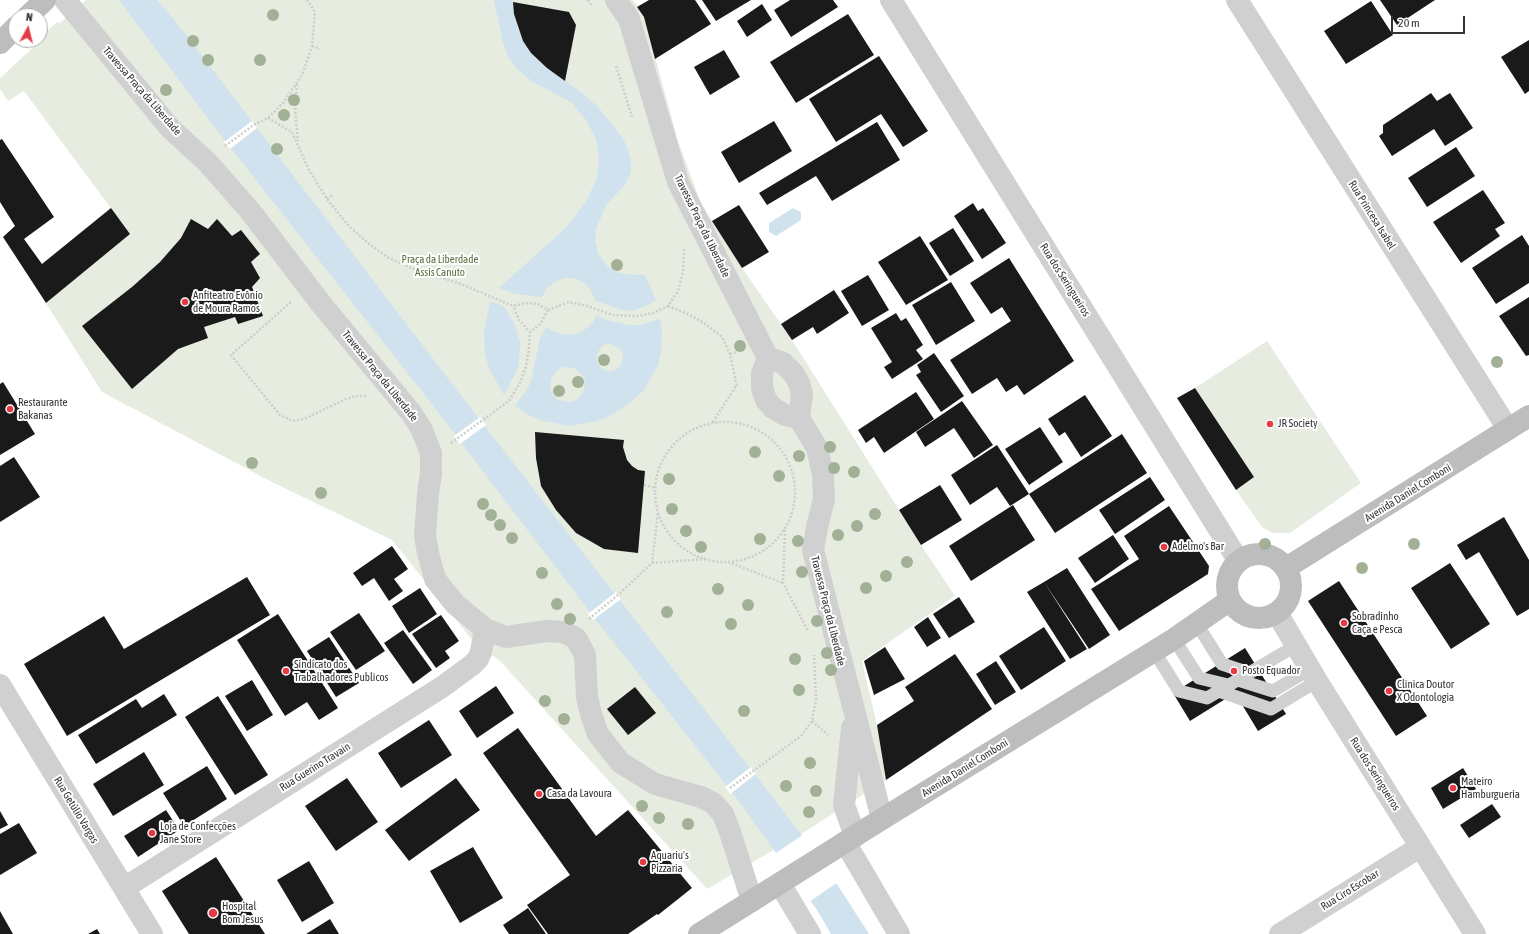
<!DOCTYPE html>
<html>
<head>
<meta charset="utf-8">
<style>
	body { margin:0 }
	#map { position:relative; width:1529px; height:934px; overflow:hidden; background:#fff; font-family:"Asap Condensed",sans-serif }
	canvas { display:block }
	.north { position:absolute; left:8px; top:8px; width:40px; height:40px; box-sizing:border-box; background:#fff; border:1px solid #adadad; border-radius:50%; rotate:7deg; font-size:11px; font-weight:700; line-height:16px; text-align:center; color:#333 }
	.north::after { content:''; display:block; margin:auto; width:14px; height:18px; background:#e63946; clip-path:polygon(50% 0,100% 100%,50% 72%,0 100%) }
	.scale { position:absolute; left:1391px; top:16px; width:74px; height:18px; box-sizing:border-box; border:2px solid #333; border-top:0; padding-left:5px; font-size:12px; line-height:14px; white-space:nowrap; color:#333; -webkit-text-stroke:3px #fff; paint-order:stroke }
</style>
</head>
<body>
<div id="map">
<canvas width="1529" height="934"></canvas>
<div class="north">N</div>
<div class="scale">20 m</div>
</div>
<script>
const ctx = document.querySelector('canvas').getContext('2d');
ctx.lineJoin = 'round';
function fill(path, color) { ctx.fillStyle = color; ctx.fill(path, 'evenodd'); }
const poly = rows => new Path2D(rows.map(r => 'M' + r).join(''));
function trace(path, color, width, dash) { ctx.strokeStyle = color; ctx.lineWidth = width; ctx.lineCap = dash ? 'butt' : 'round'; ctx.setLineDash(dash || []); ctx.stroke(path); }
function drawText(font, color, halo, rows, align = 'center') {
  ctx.font = font + ' "Asap Condensed",sans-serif'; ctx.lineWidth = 4; ctx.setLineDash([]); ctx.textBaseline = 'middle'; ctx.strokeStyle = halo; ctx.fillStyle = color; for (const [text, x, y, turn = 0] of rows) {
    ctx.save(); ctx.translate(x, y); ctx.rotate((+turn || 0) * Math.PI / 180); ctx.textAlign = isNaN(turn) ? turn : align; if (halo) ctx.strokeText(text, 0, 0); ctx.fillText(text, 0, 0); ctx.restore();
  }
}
const green = poly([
	[86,0,633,0,644,17,678,141,701,203,742,268,792,340,921,545,955,596,862,661,877,725,886,780,801,834,707,889,500,661,473,641,392,540,272,482,102,392,46,303,130,234,24,91,8,101,0,89,0,78,37,44,36,42,40,40,40,38,57,22,60,23],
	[1267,341,1361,483,1290,533,1273,533,1262,527,1236,490,1254,477,1195,388]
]);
const water = poly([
	[119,0,157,0,176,22,456,389,801,834,828,870,869,934,831,934,817,910,738,800,589,611,435,408,216,129],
	[494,0,513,0,514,14,518,29,523,41,531,53,547,68,581,92,598,107,624,140,631,159,631,172,625,185,606,205,596,229,595,242,598,253,607,266,618,273,636,275,645,275,656,300,649,304,633,311,620,309,596,301,590,289,584,283,574,278,564,278,555,282,547,288,542,297,515,294,499,288,567,227,588,198,597,177,599,157,596,139,586,120,571,102,533,82,518,70,508,57,502,39],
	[793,208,801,212,801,220,776,236,769,232,769,223],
	[490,302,499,304,505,308,515,325,520,342,520,350,518,368,504,395,489,368,485,354,484,332],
	[596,315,606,320,628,325,639,325,660,319,662,330,661,353,658,365,644,390,632,401,610,416,596,421,570,426,543,421,529,415,515,406,529,386,532,377,540,338,546,327,553,331,562,334,573,335,580,333,588,327,594,321],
	[606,344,611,344,619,348,623,355,622,363,620,367,612,371,603,370,597,363,597,354,602,346],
	[563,367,574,368,582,375,585,380,584,391,576,400,570,402,558,400,553,396,550,390,551,378,558,370]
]);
const pier = poly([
	[252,121,257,128,230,149,224,142],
	[480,417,486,425,460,444,454,436],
	[616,592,621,599,593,620,588,614],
	[751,767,756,774,730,794,725,787],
	[804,834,838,882,809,902,776,853]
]);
const building = poly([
	[649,0,695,0,711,24,655,59,644,17,637,7],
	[702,0,751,0,716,21],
	[790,0,833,0,838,7,791,37,774,10],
	[1380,0,1435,0,1397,25],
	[1371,1,1393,35,1346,64,1324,31],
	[513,2,569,12,576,25,565,81,547,68,531,53,523,41,514,14],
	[762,4,772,20,747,37,737,21],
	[848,14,874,55,796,103,770,62],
	[1529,40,1529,91,1525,94,1501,57],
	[724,50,740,77,710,95,694,67],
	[879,56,928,131,903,147,881,114,836,142,809,99],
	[1431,93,1437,101,1450,93,1473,128,1445,146,1434,129,1392,156,1379,136,1383,133,1383,125],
	[774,121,792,151,739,183,721,152],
	[877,122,900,160,832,201,816,176,767,205,759,193],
	[2,139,54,217,24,239,42,264,111,208,130,234,46,303,3,237,15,226,0,202,0,140],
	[1456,147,1475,176,1427,207,1408,178],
	[1483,190,1505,223,1495,229,1500,236,1461,263,1433,222],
	[973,203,978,211,983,208,1006,243,982,259,954,216],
	[739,205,769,252,742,268,712,221],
	[191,219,208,229,217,219,232,236,241,230,260,254,251,262,260,278,252,287,263,316,238,324,235,317,204,327,208,338,178,349,132,389,82,326,132,287,160,262,181,238],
	[953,228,974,261,950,276,929,243],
	[1522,235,1529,246,1529,283,1496,304,1472,268],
	[920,236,948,280,906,305,878,262],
	[1009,258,1074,361,1024,395,1017,385,1006,392,997,378,972,394,950,360,1011,321,1002,307,991,314,970,283],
	[868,275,889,310,862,326,841,291],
	[951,282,975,321,936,345,912,305],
	[834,290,849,313,817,334,813,327,792,340,781,324],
	[1529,297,1529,355,1526,356,1499,316],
	[896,313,901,321,906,318,923,345,916,350,923,359,892,379,884,367,892,362,871,328],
	[934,353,964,396,941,412,916,375,921,372,917,365],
	[3,382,35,434,0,455,0,384],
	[1195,388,1254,477,1236,490,1177,398],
	[916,392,934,419,884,453,874,437,866,443,858,430],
	[1085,395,1112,436,1081,457,1065,432,1059,436,1048,419],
	[962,401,993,445,974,458,954,428,925,447,916,432],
	[1040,427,1063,462,1029,485,1005,449],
	[535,432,624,440,623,447,627,460,632,466,638,470,645,471,638,553,604,549,576,533,556,510,541,486,536,458],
	[1122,434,1147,473,1055,533,1029,494],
	[997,445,1029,494,1010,506,997,487,970,505,951,475],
	[14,457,40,497,0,522,0,466],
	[1150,477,1165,500,1115,534,1099,510],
	[940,485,962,520,921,545,899,510],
	[1013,505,1035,540,971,581,949,546],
	[1169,506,1209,566,1208,574,1119,631,1091,589,1139,559,1124,536],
	[1504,517,1529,560,1529,609,1517,616,1479,552,1466,560,1457,545],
	[1113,535,1129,559,1095,583,1078,558],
	[392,546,408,569,394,579,403,591,389,601,374,578,362,586,353,573],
	[1450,563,1490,624,1451,649,1411,588],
	[1067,568,1110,635,1089,649,1044,582],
	[247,577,270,615,67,736,24,664,104,616,124,649],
	[1339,581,1427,716,1396,736,1308,601],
	[1044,582,1087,649,1070,659,1027,592],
	[420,588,437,614,409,633,392,606],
	[959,597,975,622,949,638,933,614],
	[359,613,385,651,356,670,330,632],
	[278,614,338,708,319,720,307,702,285,716,237,640],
	[441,615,459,641,445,651,450,658,436,668,412,634],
	[928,617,941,638,927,647,914,627],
	[1044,627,1066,661,1021,690,999,656],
	[403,630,432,670,413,684,384,643],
	[329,637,359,683,336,697,307,651],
	[885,647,905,679,874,695,864,661],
	[1245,648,1286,714,1258,731,1235,693,1190,721,1173,693],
	[955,654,992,709,886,780,877,725,914,701,905,687],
	[996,661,1016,692,995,705,976,674],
	[252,680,273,715,247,731,225,696],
	[496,686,514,713,477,738,459,711],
	[635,687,656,713,628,735,607,709],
	[164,694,177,715,96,764,78,735,136,699,142,708],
	[218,696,268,775,235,795,185,717],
	[429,720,452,755,401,788,378,753],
	[518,728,596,836,628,810,692,888,658,915,657,914,628,934,548,934,527,905,570,875,483,753],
	[144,752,164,785,113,816,93,784],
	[207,766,227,799,184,826,163,793],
	[1463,768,1476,789,1443,809,1431,788],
	[347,778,378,822,336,851,305,806],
	[456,778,480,810,409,861,385,830],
	[1492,804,1501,817,1469,838,1460,825],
	[166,810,179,830,138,857,124,836],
	[0,811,8,825,0,829],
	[19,823,37,853,0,875,0,834],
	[473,847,503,898,460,923,430,871],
	[216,857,265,934,189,934,162,891],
	[309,861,334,903,302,922,277,880],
	[528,908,546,934,509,934,503,925],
	[0,911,13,934,0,934],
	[330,919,339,934,306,934],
	[97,929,100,934,88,934]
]);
const path = poly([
	[588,0,592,6],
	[312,46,320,49],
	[616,66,632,117],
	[297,84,295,110,298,141],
	[268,118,292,132,309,170,327,199,348,225,369,244,389,258,413,269,461,284,513,306,526,303,538,304,548,310,541,323,530,332,519,320,513,306],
	[225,146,255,124,268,118,284,102,302,75,312,46,315,12,307,0],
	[327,199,333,195],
	[291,302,231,355,280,415,293,421,306,418,346,399,356,396,367,396],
	[668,306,688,314,704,323,722,337,730,354,737,387],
	[548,310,569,302,587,306,613,315,639,316,653,313,668,306,678,291,683,272,684,248],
	[730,354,739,351],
	[713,422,736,386],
	'655 492a70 70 0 1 1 140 0a70 70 0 1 1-140 0Z',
	[451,443,509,401,521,381,526,366,529,348,530,332],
	[644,485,655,488],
	[785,530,783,583,808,631],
	[728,562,783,583],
	[652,563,705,559],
	[589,619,619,594,652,563,658,513],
	[812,721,828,735],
	[730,788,801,736,812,721,816,699,814,655]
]);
const lane = poly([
	[1197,624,1222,664,1249,673],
	[1174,639,1199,678,1228,685],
	[1154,651,1179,691,1207,698,1295,646],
	[1238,680,1273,691,1310,669],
	[1219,691,1271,709,1317,681]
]);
const street = poly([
	[65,0,170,128,208,163,251,212,322,305,412,414,422,430,431,453,431,474,428,493,425,536,428,553,435,579,455,604,485,629,506,637,547,631,563,632,576,638,585,655,587,697,591,714,598,734,621,763,655,784,701,797,713,803,723,814,730,832,752,901],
	[616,0,629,19,678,182,768,358,783,363,794,374,799,383,802,394,799,418,817,448,823,474,824,499,817,527,813,550,882,819],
	[891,0,1238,560],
	[1237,0,1508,429],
	[768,358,762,373,762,388,766,400,773,408,785,415,799,418],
	[1277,613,1317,681,1475,934],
	[0,685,152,934],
	[852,728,844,805,855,836],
	[845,842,899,934],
	[780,884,810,934],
	[124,888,442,687,472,665,478,659,481,652,485,629],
	[1280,934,1420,847]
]);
const secondary = poly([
	[28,16,45,0],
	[0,43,16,27],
	'1227 586a32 32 0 1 1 64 0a32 32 0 1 1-64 0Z',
	[1286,568,1529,416],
	[699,934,882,819,1174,639,1230,600]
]);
const trees = [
	[273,15],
	[193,41],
	[208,60],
	[260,60],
	[166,90],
	[294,100],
	[284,115],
	[277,149],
	[617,265],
	[740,346],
	[604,360],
	[1497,362],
	[578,382],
	[559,391],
	[830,447],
	[755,452],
	[799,456],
	[252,463],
	[834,468],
	[854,472],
	[779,476],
	[669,479],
	[321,493],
	[483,504],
	[672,509],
	[875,514],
	[491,515],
	[500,525],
	[857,526],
	[686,531],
	[838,535],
	[512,538],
	[760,539],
	[798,541],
	[1265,544],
	[1414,544],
	[701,547],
	[907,562],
	[1362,568],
	[802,572],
	[542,573],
	[886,576],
	[866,588],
	[718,589],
	[557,604],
	[748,605],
	[667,612],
	[570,619],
	[817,621],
	[731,624],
	[827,653],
	[795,659],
	[831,670],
	[799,690],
	[545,701],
	[744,711],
	[564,719],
	[810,763],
	[786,786],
	[816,791],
	[642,806],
	[809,812],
	[659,818],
	[688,824]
];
const markers = [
	[185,302,4,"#e63946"],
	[10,409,4,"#e63946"],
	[1270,424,4,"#e63946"],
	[1164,547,4,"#e63946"],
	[1344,623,4,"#e63946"],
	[286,671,4,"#e63946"],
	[1234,671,4,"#e63946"],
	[1389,691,4,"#e63946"],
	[1453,788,4,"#e63946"],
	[539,794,4,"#e63946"],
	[152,833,4,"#e63946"],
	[643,862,4,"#e63946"],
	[213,913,5,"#e63946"]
];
const streetNames = [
	["Travessa Praça da Liberdade",142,91,49],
	["Rua Princesa Isabel",1372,215,58],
	["Travessa Praça da Liberdade",702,226,64],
	["Rua dos Seringueiros",1065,280,58],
	["Travessa Praça da Liberdade",380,376,51],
	["Avenida Daniel Comboni",1408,493,-32],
	["Travessa Praça da Liberdade",828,611,76],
	["Rua Guerino Travain",315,767,-32],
	["Avenida Daniel Comboni",965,768,-32],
	["Rua dos Seringueiros",1375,774,58],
	["Rua Getúlio Vargas",76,810,59],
	["Rua Ciro Escobar",1350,890,-32]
];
const parkNames = [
	["Praça da Liberdade",440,260],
	["Assis Canuto",440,273]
];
const poiNames = [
	["Anfiteatro Evônio",193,296],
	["de Moura Ramos",193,309],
	["Restaurante",18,403],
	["Bakanas",18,416],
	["JR Society",1278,424],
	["Adelmo's Bar",1172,547],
	["Sobradinho",1352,617],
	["Caça e Pesca",1352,630],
	["Sindicato dos",294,665],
	["Trabalhadores Publicos",294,678],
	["Posto Equador",1242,671],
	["Clinica Doutor",1397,685],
	["X Odontologia",1397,698],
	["Mateiro",1461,782],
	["Hamburgueria",1461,795],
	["Casa da Lavoura",547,794],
	["Loja de Confecções",160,827],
	["Jane Store",160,840],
	["Aquariu's",651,856],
	["Pizzaria",651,869],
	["Hospital",222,907],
	["Bom Jesus",222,920]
];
fill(green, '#e6ecdf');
fill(water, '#cfe2ee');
fill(pier, '#fff');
fill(building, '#1a1a1a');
trace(path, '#cdcdcd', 2.5, [2, 2]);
trace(lane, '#d0d0d0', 13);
trace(street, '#d0d0d0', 22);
trace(secondary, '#bdbdbd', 22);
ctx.fillStyle = '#a2b095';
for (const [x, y] of trees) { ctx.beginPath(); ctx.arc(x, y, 6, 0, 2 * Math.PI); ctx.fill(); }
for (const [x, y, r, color] of markers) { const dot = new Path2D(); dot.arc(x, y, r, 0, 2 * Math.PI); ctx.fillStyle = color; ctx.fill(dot); trace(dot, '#fff', 1.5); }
drawText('11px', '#333', '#fff', streetNames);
drawText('11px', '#56703f', '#fff', parkNames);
drawText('11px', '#333', '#fff', poiNames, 'left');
</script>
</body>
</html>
